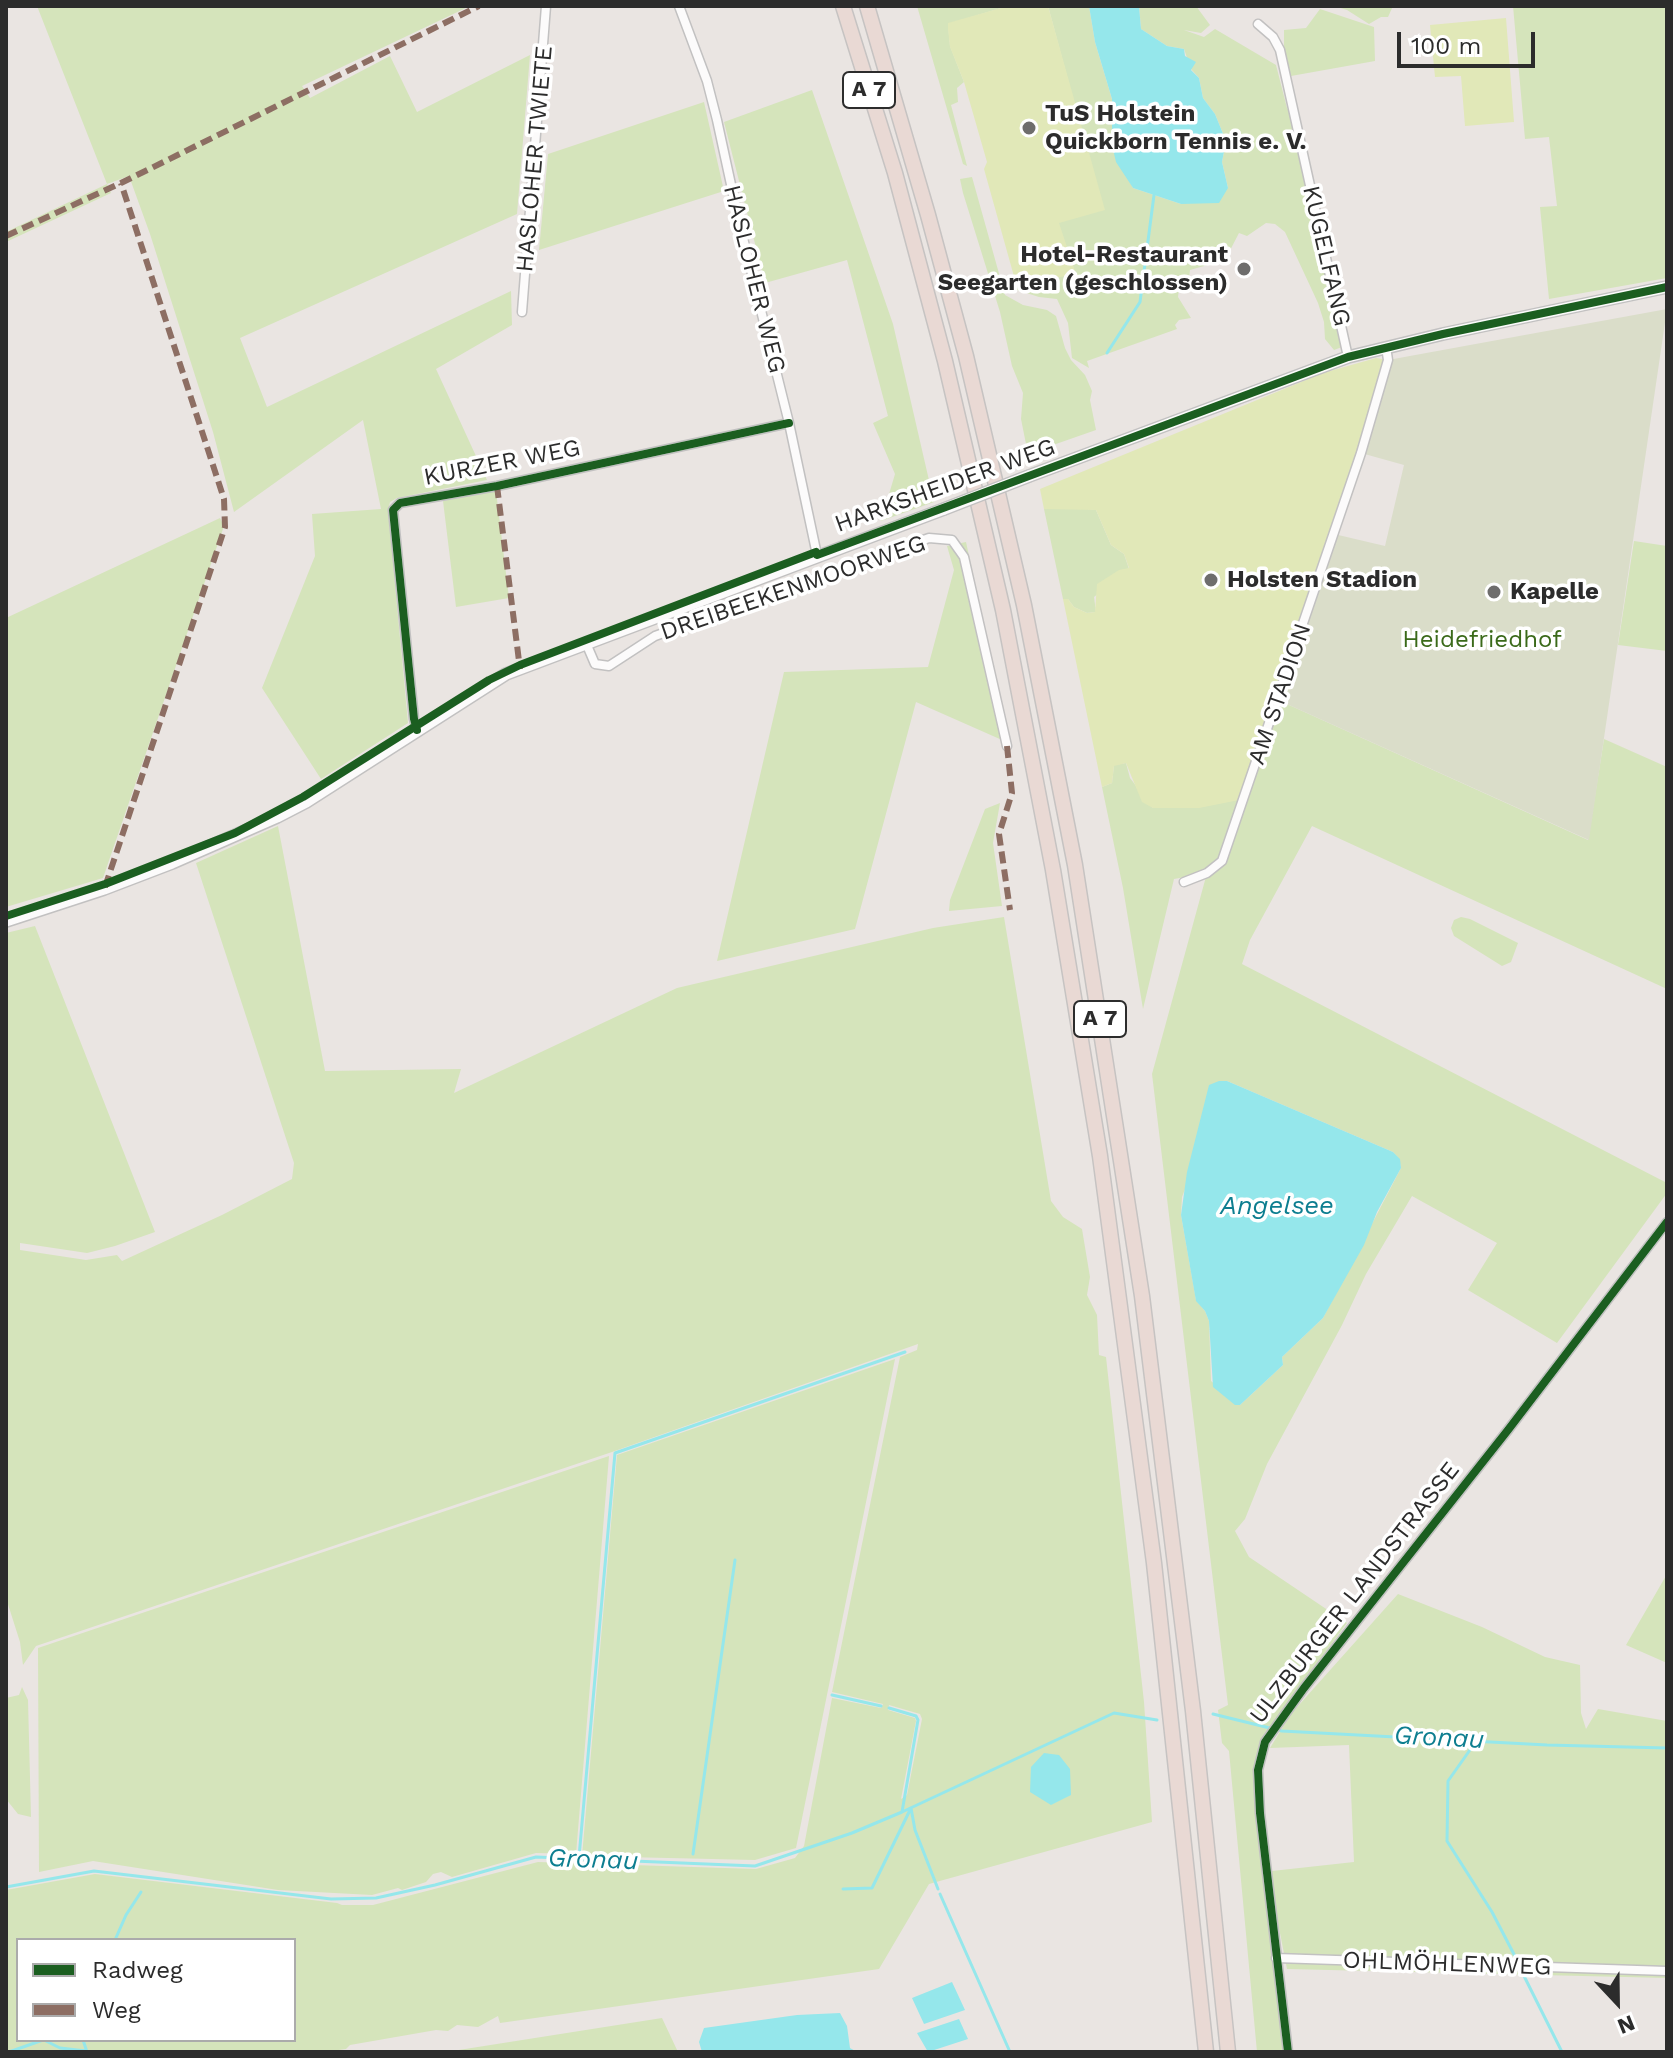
<!DOCTYPE html>
<html>
<head>
<meta charset="utf-8">
<style>
	body { margin:0 }
	#map { position:relative; width:1673px; height:2058px; overflow:hidden; background:#eae5e2; font-family:"Work Sans",sans-serif }
	canvas { display:block }
	.frame { position:absolute; inset:0; border:8px solid #2c2c2c; pointer-events:none }
	.legend { position:absolute; left:16px; top:1938px; width:280px; height:104px; box-sizing:border-box; background:#fff; border:2px solid #ababab; margin:0; padding:10px 14px; list-style:none; font-size:24px; color:#2c2c2c }
	.legend li { display:flex; align-items:center; gap:16px; height:40px }
	.legend b { width:40px; border:2px solid #ababab }
	.north { position:absolute; left:1577px; top:1962px; width:80px; height:80px; -webkit-text-stroke:6px #fff; paint-order:stroke; rotate:158deg; font-size:22px; font-weight:700; line-height:32px; text-align:center; color:#2c2c2c }
	.north::after { content:''; display:block; margin:auto; width:28px; height:36px; background:#2c2c2c; clip-path:polygon(50% 0,100% 100%,50% 72%,0 100%) }
	.scale { position:absolute; left:1397px; top:32px; width:138px; height:36px; box-sizing:border-box; border:4px solid #2c2c2c; border-top:0; padding-left:10px; font-size:24px; line-height:28px; white-space:nowrap; color:#2c2c2c; -webkit-text-stroke:6px #fff; paint-order:stroke }
</style>
</head>
<body>
<div id="map">
<canvas width="1673" height="2058"></canvas>
<div class="frame"></div>
<ul class="legend">
<li><b style="height:10px;background:#1b5e20"></b>Radweg</li>
<li><b style="height:10px;background:#8d6e63"></b>Weg</li>
</ul>
<div class="north">N</div>
<div class="scale">100 m</div>
</div>
<script>
const ctx = document.querySelector('canvas').getContext('2d');
ctx.lineJoin = 'round';
function fill(path, color) { ctx.fillStyle = color; ctx.fill(path, 'evenodd'); }
const poly = rows => new Path2D(rows.map(r => 'M' + r).join(''));
function trace(path, color, width, dash) { ctx.strokeStyle = color; ctx.lineWidth = width; ctx.lineCap = dash ? 'butt' : 'round'; ctx.setLineDash(dash || []); ctx.stroke(path); }
function drawText(font, color, halo, rows, align = 'center') {
  ctx.font = font + ' "Work Sans",sans-serif'; ctx.lineWidth = 7; ctx.setLineDash([]); ctx.textBaseline = 'middle'; ctx.strokeStyle = halo; ctx.fillStyle = color; for (const [text, x, y, turn = 0] of rows) {
    ctx.save(); ctx.translate(x, y); ctx.rotate((+turn || 0) * Math.PI / 180); ctx.textAlign = isNaN(turn) ? turn : align; if (halo) ctx.strokeText(text, 0, 0); ctx.fillText(text, 0, 0); ctx.restore();
  }
}
const green = poly([
	[37,6,470,6,302,86,310,98,390,56,417,112,530,55,517,214,240,338,267,407,511,291,512,325,436,369,487,480,397,498,390,502,388,511,408,723,321,779,262,688,315,556,312,514,381,509,363,420,234,512,213,432,150,234,129,176,107,184,111,193,6,242,6,232,107,184],
	[917,6,1008,6,948,24,950,46,964,82,957,88,958,102,951,105,967,166,963,164],
	[1048,6,1089,6,1095,42,1112,99,1112,145,1133,188,1181,204,1228,188,1222,162,1226,141,1215,114,1203,98,1199,78,1191,69,1184,49,1167,46,1141,29,1139,6,1196,6,1210,25,1201,33,1184,30,1204,37,1215,29,1276,65,1287,108,1295,121,1342,347,1334,350,1325,339,1324,322,1318,303,1285,232,1275,224,1266,223,1247,236,1239,233,1225,260,1190,270,1188,286,1179,289,1178,297,1191,318,1179,320,1175,325,1177,329,1087,361,1089,368,1072,358,1068,323,1057,299,1039,297,1011,288,1015,280,1019,285,1059,278,1059,223,1076,110],
	[1334,6,1393,6,1388,17,1381,17,1369,24,1347,10],
	[1513,6,1667,6,1667,278,1549,299,1540,207,1557,206,1549,137,1525,139],
	[1320,9,1374,27,1375,61,1291,76,1284,48,1284,30,1306,28],
	[812,90,893,324,934,502,881,521,895,474,873,423,888,416,847,260,765,283,724,122],
	[704,102,724,191,539,250,548,154],
	[972,177,1005,295,1023,305,1047,310,1056,316,1065,348,1071,360,1085,375,1092,391,1090,400,1096,430,1033,452,1026,444,1021,419,1023,393,1012,366,1000,312,963,193,960,179],
	[496,491,509,598,456,607,443,501],
	[1078,508,1096,510,1111,545,1124,554,1129,569,1094,597,1096,612,1087,613,1074,607,1068,599,1063,599,1044,509],
	[220,518,224,526,103,878,6,907,6,618],
	[1634,541,1667,546,1667,651,1618,645],
	[966,542,1006,727,1002,740,916,702,855,929,717,961,784,672,928,667,954,570,947,546],
	[1278,700,1588,840,1604,739,1667,767,1667,989,1312,826,1250,940,1242,964,1667,1183,1667,1193,1557,1343,1468,1290,1497,1243,1412,1196,1366,1274,1342,1325,1267,1464,1245,1519,1235,1531,1249,1557,1347,1623,1262,1739,1255,1780,1284,2052,1257,2052,1229,1751,1222,1743,1218,1710,1228,1705,1152,1074,1207,873,1174,879,1143,1009,1123,888,1102,787,1112,783,1114,765,1126,763,1130,778,1153,808,1176,807],
	[1227,1081,1393,1152,1399,1159,1401,1168,1323,1318,1282,1357,1283,1365,1240,1405,1211,1381,1209,1321,1205,1311,1196,1300,1181,1215,1182,1197],
	[1000,803,993,843,1002,906,949,911,950,900,985,809],
	[278,826,325,1071,461,1069,454,1093,677,988,933,928,1004,917,1051,1201,1063,1217,1082,1229,1090,1277,1087,1295,1097,1315,1099,1355,1106,1357,1144,1702,1152,1822,929,1884,879,1969,500,2023,498,2016,478,2027,457,2025,448,2031,436,2030,350,2045,346,2049,324,2052,6,2052,6,1890,95,1874,337,1903,342,1905,373,1905,538,1862,756,1869,795,1858,804,1846,832,1698,881,1708,883,1704,832,1692,900,1357,917,1350,918,1344,612,1452,36,1646,23,1665,20,1642,6,1598,6,933,35,926,155,1232,115,1246,87,1253,20,1243,20,1250,86,1260,117,1255,122,1261,222,1215,292,1179,294,1163,196,863],
	[889,1705,920,1714,922,1719,907,1795,901,1799,916,1721,915,1718,888,1710],
	[18,1940,294,1940,294,2040,18,2040],
	[1461,917,1470,919,1518,943,1511,962,1502,966,1454,936,1451,928,1454,920],
	[895,1359,796,1848,755,1860,582,1856,617,1455],
	[609,1456,576,1854,536,1853,452,1877,441,1872,433,1874,426,1882,402,1890,398,1888,372,1895,278,1890,93,1861,39,1872,38,1648],
	[1667,1574,1667,1663,1626,1645],
	[1398,1594,1482,1627,1545,1657,1580,1665,1581,1713,1586,1729,1598,1709,1667,1721,1667,1978,1287,1969,1273,1897,1272,1871,1354,1862,1349,1745,1270,1748,1290,1715],
	[22,1687,28,1700,31,1817,18,1814,6,1799,6,1698,19,1695],
	[662,2018,678,2052,446,2052]
]);
const cemetery = poly([
	[1667,309,1589,840,1278,700,1334,534,1385,546,1404,465,1361,453,1388,360]
]);
const pitch = poly([
	[1008,6,1048,6,1105,210,1059,223,1076,274,1019,285,1015,280,984,169,987,162,964,82,950,47,948,29,948,23],
	[1506,18,1514,122,1465,126,1461,76,1435,77,1430,25],
	[1376,358,1388,360,1244,799,1199,808,1153,808,1142,802,1126,763,1114,766,1112,783,1102,787,1063,599,1068,599,1074,607,1087,613,1095,612,1097,584,1119,570,1129,568,1124,554,1111,545,1096,510,1044,509,1040,489,1323,373]
]);
const water = poly([
	[1089,6,1139,6,1141,29,1167,46,1184,49,1185,56,1196,62,1191,70,1199,78,1203,98,1215,114,1226,141,1222,162,1228,188,1219,203,1181,204,1133,188,1116,162,1112,145,1112,99,1095,42],
	[1219,1081,1227,1081,1393,1152,1400,1159,1401,1168,1377,1212,1364,1245,1323,1318,1282,1357,1283,1365,1240,1405,1235,1405,1213,1387,1209,1321,1205,1311,1196,1301,1181,1215,1187,1172,1209,1085],
	[1044,1753,1059,1755,1070,1769,1071,1795,1051,1805,1030,1792,1031,1767],
	[952,1982,965,2010,924,2024,912,1998],
	[840,2013,847,2026,850,2048,857,2052,702,2052,699,2042,704,2028,797,2015],
	[959,2019,968,2039,928,2052,917,2033]
]);
const stream = poly([
	[1107,353,1140,302,1154,195],
	[832,1695,881,1706],
	[889,1708,916,1716,918,1720,902,1812],
	[1213,1714,1282,1731,1547,1745,1667,1748],
	[1477,1740,1448,1781,1447,1841,1492,1912,1518,1962],
	[911,1808,915,1830,938,1889],
	[693,1854,735,1560],
	[579,1857,615,1453,905,1352],
	[6,1887,94,1871,331,1899,376,1898,435,1885,536,1857,755,1866,852,1833,902,1812,1114,1713,1157,1720],
	[843,1889,872,1888,910,1810],
	[940,1894,1010,2052],
	[115,1940,126,1915,141,1892],
	[1524,1976,1562,2052],
	[44,2040,60,2048,86,2051],
	[83,2040,87,2052],
	[9,2052,43,2040]
]);
const minor = poly([
	[679,6,707,81,717,120,740,226,789,423,817,555],
	[1258,24,1273,37,1280,50,1348,357],
	[522,312,546,6],
	[586,643,595,664,609,666,655,636,929,538,952,540,964,557,1007,746],
	[417,730,414,719,393,510,400,503,497,486,789,423],
	[1184,882,1207,873,1222,861,1361,453,1388,360,1386,347],
	[1276,1958,1667,1971],
	[1288,2052,1260,1813,1258,1770,1265,1742,1304,1688,1508,1430,1667,1222]
]);
const secondary = poly([
	[1029,476,1348,357,1443,334,1667,287],
	[6,921,104,889,172,863,277,817,306,802,506,674,944,509]
]);
const motorway = poly([
	[843,6,895,173,945,361,1003,610,1053,870,1100,1156,1154,1563,1206,2052],
	[867,6,928,215,966,356,1024,605,1075,865,1142,1296,1193,1711,1228,2052]
]);
const secondaryBridge = poly([
	[944,509,1029,476]
]);
const quiet = poly([
	[6,236,121,183,479,6],
	[497,486,520,669],
	[1007,746,1012,793,999,834,1010,910],
	[105,887,225,527,224,499,121,183]
]);
const cycleway = poly([
	[417,730,414,719,393,510,400,503,497,486,789,423],
	[6,916,105,884,235,833,303,797,489,680,520,665,816,552,817,555,1348,357,1443,334,1667,287],
	[1288,2052,1260,1813,1258,1770,1265,1742,1304,1688,1508,1430,1667,1222]
]);
const markers = [
	[1029,128,8,"#6e6d6c"],
	[1244,269,8,"#6e6d6c"],
	[1211,580,8,"#6e6d6c"],
	[1494,592,8,"#6e6d6c"]
];
const shields = [
	[869,90,52],
	[1100,1019,52]
];
const shieldNames = [
	["A 7",869,90],
	["A 7",1100,1019]
];
const poiNames = [
	["TuS Holstein",1045,114],
	["Quickborn Tennis e. V.",1045,142],
	["Hotel-Restaurant",1228,255,"right"],
	["Seegarten (geschlossen)",1228,283,"right"],
	["Holsten Stadion",1227,580],
	["Kapelle",1510,592]
];
const streetNames = [
	["HASLOHER TWIETE",535,159,-85],
	["KUGELFANG",1326,256,77],
	["HASLOHER WEG",754,279,76],
	["KURZER WEG",502,463,-11],
	["HARKSHEIDER WEG",945,486,-20],
	["DREIBEEKENMOORWEG",793,588,-19],
	["AM STADION",1280,694,-71],
	["ULZBURGER LANDSTRASSE",1355,1593,-52],
	["OHLMÖHLENWEG",1447,1964,2]
];
const parkNames = [
	["Heidefriedhof",1482,640]
];
const waterNames = [
	["Angelsee",1277,1206],
	["Gronau",1439,1738,3],
	["Gronau",593,1860,2]
];
fill(green, '#d5e4bb');
fill(cemetery, '#daddc9');
fill(pitch, '#e1e8b8');
fill(water, '#95e7eb');
trace(stream, '#95e7eb', 3);
trace(minor, '#c2c1c1', 11);
trace(secondary, '#c2c1c1', 14);
trace(motorway, '#c6c3c2', 17);
trace(minor, '#fcfbfb', 8);
trace(secondary, '#fcfbfb', 11);
trace(motorway, '#e9d9d4', 14);
trace(secondaryBridge, '#c2c1c1', 14, []);
trace(secondaryBridge, '#fcfbfb', 11);
trace(quiet, '#8d6e63', 6, [12, 6]);
trace(cycleway, '#1b5e20', 8);
for (const [x, y, r, color] of markers) { const dot = new Path2D(); dot.arc(x, y, r, 0, 2 * Math.PI); ctx.fillStyle = color; ctx.fill(dot); trace(dot, '#fff', 3); }
for (const [x, y, w] of shields) { const box = new Path2D(); box.roundRect(x - w / 2, y - 18, w, 36, 6); ctx.fillStyle = '#fff'; ctx.fill(box); trace(box, '#2c2c2c', 2); }
drawText('bold 22px', '#2c2c2c', null, shieldNames);
drawText('bold 24px', '#2c2c2c', '#fff', poiNames, 'left');
drawText('24px', '#2c2c2c', '#fff', streetNames);
drawText('24px', '#3b6a1a', '#fff', parkNames);
drawText('italic 26px', '#0d7e90', '#fff', waterNames);
</script>
</body>
</html>
